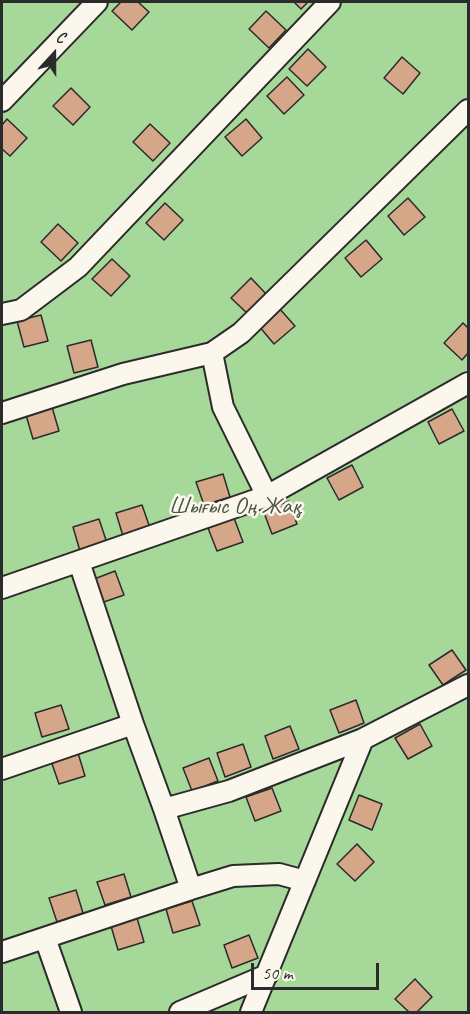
<!DOCTYPE html>
<html>
<head>
<meta charset="utf-8">
<style>
	body { margin:0 }
	#map { position:relative; width:470px; height:1014px; overflow:hidden; background:#fbf7ec; font-family:Caveat,sans-serif }
	canvas { display:block }
	.frame { position:absolute; inset:0; border:3px solid #2b2b2b; pointer-events:none }
	.north { position:absolute; left:24px; top:24px; width:60px; height:60px; -webkit-text-stroke:4px #fbf7ec; paint-order:stroke; rotate:21deg; font-size:16px; font-weight:700; line-height:24px; text-align:center; color:#2b2b2b }
	.north::after { content:''; display:block; margin:auto; width:21px; height:27px; background:#2b2b2b; clip-path:polygon(50% 0,100% 100%,50% 72%,0 100%) }
	.scale { position:absolute; left:251px; top:963px; width:128px; height:27px; box-sizing:border-box; border:3px solid #2b2b2b; border-top:0; padding-left:8px; font-size:18px; line-height:21px; white-space:nowrap; color:#2b2b2b; -webkit-text-stroke:4px #fbf7ec; paint-order:stroke }
</style>
</head>
<body>
<div id="map">
<canvas width="470" height="1014"></canvas>
<div class="frame"></div>
<div class="north">С</div>
<div class="scale">50 m</div>
</div>
<script>
const ctx = document.querySelector('canvas').getContext('2d');
ctx.lineJoin = 'round';
function fill(path, color) { ctx.fillStyle = color; ctx.fill(path, 'evenodd'); }
const poly = rows => new Path2D(rows.map(r => 'M' + r).join(''));
function trace(path, color, width, dash) { ctx.strokeStyle = color; ctx.lineWidth = width; ctx.lineCap = dash ? 'butt' : 'round'; ctx.setLineDash(dash || []); ctx.stroke(path); }
function drawText(font, color, halo, rows, align = 'center') {
  ctx.font = font + ' Caveat,sans-serif'; ctx.lineWidth = 5; ctx.setLineDash([]); ctx.textBaseline = 'middle'; ctx.strokeStyle = halo; ctx.fillStyle = color; for (const [text, x, y, turn = 0] of rows) {
    ctx.save(); ctx.translate(x, y); ctx.rotate((+turn || 0) * Math.PI / 180); ctx.textAlign = isNaN(turn) ? turn : align; if (halo) ctx.strokeText(text, 0, 0); ctx.fillText(text, 0, 0); ctx.restore();
  }
}
const green = poly([
	[2,2,468,2,468,1012,2,1012]
]);
const building = poly([
	[121,2,138,2,149,12,132,30,112,11,121,2],
	[294,2,308,2,301,9,294,2],
	[266,11,286,30,269,48,249,29,266,11],
	[308,49,326,67,307,86,289,69,308,49],
	[402,57,420,73,403,94,384,78,402,57],
	[287,77,304,95,284,114,267,96,287,77],
	[71,88,90,107,73,125,53,106,71,88],
	[7,119,27,138,10,156,2,149,2,125,7,119],
	[246,119,262,138,242,156,225,137,246,119],
	[150,124,170,143,153,161,133,142,150,124],
	[408,198,425,217,404,235,388,216,408,198],
	[165,203,183,220,164,240,146,223,165,203],
	[58,224,78,243,61,261,41,242,58,224],
	[366,240,382,259,361,277,345,258,366,240],
	[112,259,130,276,111,296,92,279,112,259],
	[251,278,268,296,249,315,231,298,251,278],
	[278,307,295,326,274,344,258,325,278,307],
	[41,315,48,341,24,347,17,321,41,315],
	[463,323,468,328,468,353,462,360,444,343,463,323],
	[91,340,98,367,74,373,67,346,91,340],
	[52,407,59,431,33,439,26,415,52,407],
	[452,409,464,431,439,444,428,422,452,409],
	[352,465,363,487,339,500,327,478,352,465],
	[223,474,230,497,204,505,196,482,223,474],
	[289,501,297,524,272,534,263,510,289,501],
	[142,505,150,528,123,536,116,513,142,505],
	[234,518,243,542,217,551,208,528,234,518],
	[99,519,107,543,80,551,73,527,99,519],
	[115,571,124,595,98,604,89,581,115,571],
	[452,650,466,670,443,685,429,665,452,650],
	[356,700,364,723,339,733,330,710,356,700],
	[61,705,69,729,42,737,35,713,61,705],
	[420,724,432,746,408,759,395,738,420,724],
	[290,726,299,749,273,759,265,736,290,726],
	[243,744,251,767,225,777,217,753,243,744],
	[78,753,85,776,59,784,51,761,78,753],
	[209,758,218,781,192,791,183,768,209,758],
	[272,788,281,811,255,821,246,797,272,788],
	[359,795,382,804,372,830,349,820,359,795],
	[357,844,374,862,355,881,337,864,357,844],
	[124,874,131,897,105,905,97,882,124,874],
	[76,890,83,913,57,922,49,898,76,890],
	[192,901,200,925,173,933,166,909,192,901],
	[137,918,144,942,118,950,111,926,137,918],
	[249,935,258,958,232,968,224,945,249,935],
	[415,979,432,997,417,1012,409,1012,395,999,415,979]
]);
const minor = poly([
	[2,101,97,2],
	[2,314,21,310,78,267,330,2],
	[212,353,223,407,267,496],
	[2,413,123,374,212,353,241,333,468,110],
	[79,562,133,724,164,809,229,791,363,739],
	[2,588,267,496,468,383],
	[2,769,133,724],
	[164,809,191,889,233,876,279,874,305,881],
	[45,938,71,1012],
	[2,952,191,889],
	[180,1012,267,975],
	[251,1012,363,739,468,685]
]);
const parkNames = [
	["Шығыс Оң Жақ",235,507]
];
fill(green, '#a6d899');
fill(building, '#d6a688');
trace(building, '#2b2b2b', 1.5);
trace(minor, '#2b2b2b', 24);
trace(minor, '#fbf7ec', 20);
drawText('24px', '#4a5646', '#fbf7ec', parkNames);
</script>
</body>
</html>
